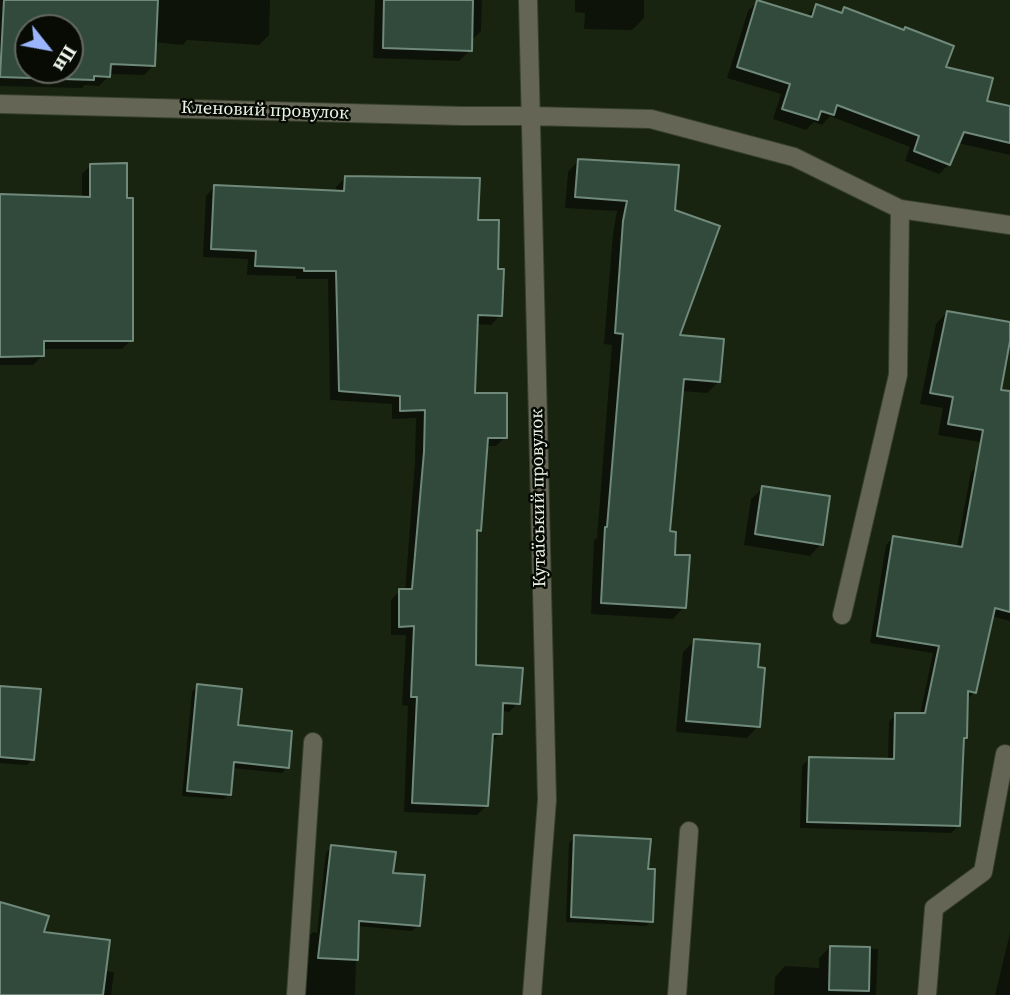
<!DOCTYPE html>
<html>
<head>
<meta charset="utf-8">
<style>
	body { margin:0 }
	#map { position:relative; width:1010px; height:995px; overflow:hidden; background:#192410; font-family:"Source Serif 4",serif }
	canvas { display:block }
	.north { position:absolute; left:14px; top:14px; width:70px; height:70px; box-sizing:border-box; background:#070b04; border:2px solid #63685f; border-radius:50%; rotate:121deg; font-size:19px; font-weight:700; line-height:28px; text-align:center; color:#ecf4e7 }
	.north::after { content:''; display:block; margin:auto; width:24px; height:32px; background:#9ab5fd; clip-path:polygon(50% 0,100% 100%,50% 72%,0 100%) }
</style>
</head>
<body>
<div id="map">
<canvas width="1010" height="995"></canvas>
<div class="north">Пн</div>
</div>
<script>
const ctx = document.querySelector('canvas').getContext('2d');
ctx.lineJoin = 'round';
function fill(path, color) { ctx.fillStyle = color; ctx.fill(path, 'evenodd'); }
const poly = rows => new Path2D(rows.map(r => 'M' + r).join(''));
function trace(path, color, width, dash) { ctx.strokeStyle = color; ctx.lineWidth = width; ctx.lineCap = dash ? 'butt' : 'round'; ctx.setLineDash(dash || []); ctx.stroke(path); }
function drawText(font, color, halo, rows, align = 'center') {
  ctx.font = font + ' "Source Serif 4",serif'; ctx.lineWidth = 5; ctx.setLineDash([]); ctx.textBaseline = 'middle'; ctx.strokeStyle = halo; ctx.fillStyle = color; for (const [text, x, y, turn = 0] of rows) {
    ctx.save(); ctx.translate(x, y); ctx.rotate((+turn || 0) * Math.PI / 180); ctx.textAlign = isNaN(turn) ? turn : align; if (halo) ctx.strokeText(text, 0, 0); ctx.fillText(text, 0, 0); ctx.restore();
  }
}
const shadow = poly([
	[0,0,270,0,269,35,259,45,187,40,183,45,154,42,153,66,144,75,109,74,109,76,99,86,85,85,82,88,0,86],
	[28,28,70,28,70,70,28,70],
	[375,0,482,0,481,31,470,42,470,50,459,61,373,58],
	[575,0,644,0,644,18,632,30,584,29,585,13,575,12],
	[758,1,806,17,816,6,840,14,845,9,943,69,985,102,1010,108,1010,155,958,143,949,164,939,174,905,161,910,147,830,116,822,125,814,122,806,130,773,119,781,94,727,78,748,11],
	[579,160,673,211,678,336,718,382,707,393,681,391,668,533,684,607,673,619,591,614,594,540,597,538,612,345,604,344,613,234,617,211,565,208,568,172],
	[91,165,131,340,122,349,42,349,42,356,33,365,0,365,0,195,82,198,82,174],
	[345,178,476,221,496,270,500,315,491,325,476,324,473,395,505,437,496,446,486,446,480,530,475,535,474,666,518,703,509,712,501,711,500,733,491,743,487,805,477,815,404,812,408,706,402,705,406,635,391,635,391,600,400,591,405,591,415,462,416,418,392,419,392,404,330,400,328,279,296,279,296,276,247,275,248,259,203,257,206,196,215,186,336,192,336,187],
	[947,312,1010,324,1010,332,992,431,980,442,938,435,943,408,920,404,936,324],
	[978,465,1010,471,1010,621,991,616,975,692,967,699,965,737,962,740,958,826,951,833,800,828,802,766,810,758,888,761,889,722,896,714,920,715,933,653,870,643,886,545,893,538,957,547,971,472],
	[763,488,821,544,810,556,744,545,751,499],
	[694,641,758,726,747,738,676,732,683,652],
	[198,686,236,727,287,768,282,773,232,768,230,794,224,799,182,796,192,692],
	[0,688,33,759,27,765,0,763],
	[575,837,646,871,651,921,646,926,566,922,569,843],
	[331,847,391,874,418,925,412,931,357,926,355,995,304,995,307,938,313,932,317,933,326,853],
	[0,910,105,971,114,972,111,995,0,995],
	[1010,933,1010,995,995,995],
	[830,947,878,949,876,995,774,995,775,977,785,966,819,968,819,958]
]);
const building = poly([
	[4,0,158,0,155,66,111,64,110,77,94,76,94,80,0,77,4,0],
	[28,28,70,28,70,70,28,70,28,28],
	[384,0,473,0,472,51,383,48,384,0],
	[757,0,812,17,816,4,842,13,844,7,904,30,905,27,954,46,946,67,993,78,987,101,1010,106,1010,143,964,132,950,165,914,151,919,136,837,105,834,115,821,111,818,120,782,109,790,84,737,67,757,0],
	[578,159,679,165,675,210,720,226,680,335,724,339,720,382,684,379,670,531,676,532,675,555,690,555,686,608,601,603,605,527,607,527,623,334,615,333,623,221,627,201,575,197,578,159],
	[127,163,127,198,133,198,133,341,44,341,44,356,0,357,0,194,90,197,90,164,127,163],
	[345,176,480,178,478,220,499,220,498,269,504,269,502,316,478,315,475,393,507,393,507,438,488,438,481,531,477,530,476,665,523,668,520,704,503,703,502,734,493,734,488,806,412,803,417,697,411,697,414,626,399,627,399,589,412,589,424,452,425,410,400,411,400,396,339,391,336,271,304,271,304,268,255,266,256,251,211,249,214,185,344,191,345,176],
	[947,311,1010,322,1010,341,1001,390,1010,391,1010,612,995,608,976,693,968,691,967,738,964,738,960,826,807,822,809,757,894,759,895,713,925,713,939,646,877,636,893,536,962,547,983,430,948,424,953,397,930,393,947,311],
	[762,486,830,496,823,545,755,534,762,486],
	[694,639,760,644,758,667,765,668,760,727,686,721,694,639],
	[197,684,242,689,238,725,292,731,289,768,234,762,231,795,187,791,197,684],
	[0,686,41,689,34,760,0,757,0,686],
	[574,835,651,839,648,869,655,869,653,922,571,917,574,835],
	[331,845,396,852,393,873,425,875,420,926,359,921,358,960,318,958,331,845],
	[0,902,49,916,44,932,110,940,103,995,0,995,0,902],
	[830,946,870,947,869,991,829,990,830,946]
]);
const service = poly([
	[842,615,898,375,900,209],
	[296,995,313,742],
	[677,995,689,831],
	[927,995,934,908,983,872,1005,754]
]);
const minor = poly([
	[528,0,547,800,532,995],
	[0,104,462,116,530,116,651,119,794,157,900,209,1010,225]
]);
const streetNames = [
	["Кленовий провулок",265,111,2],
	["Кутаїський провулок",539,498,-91]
];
fill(shadow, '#0007');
fill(building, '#314a3c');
trace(building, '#6f897a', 2);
trace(service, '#37412e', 20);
trace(minor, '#37412e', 20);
trace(service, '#656555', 18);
trace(minor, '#656555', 18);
drawText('18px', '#ecf4e7', '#070b04', streetNames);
</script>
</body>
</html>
